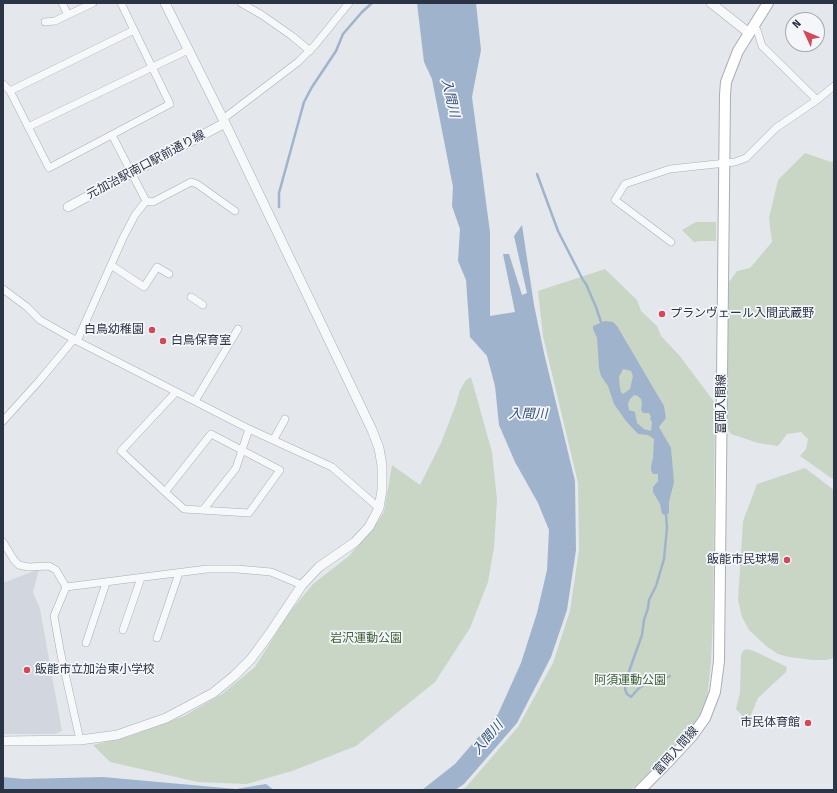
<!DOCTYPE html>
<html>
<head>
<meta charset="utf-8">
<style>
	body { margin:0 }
	#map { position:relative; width:837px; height:793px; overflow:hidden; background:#e4e7ec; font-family:"Fira Sans Condensed",sans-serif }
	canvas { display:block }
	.frame { position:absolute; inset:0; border:4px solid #2b3445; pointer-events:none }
	.north { position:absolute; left:785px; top:12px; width:40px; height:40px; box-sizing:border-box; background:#f4f6f9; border:1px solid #a4a8b1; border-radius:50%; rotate:314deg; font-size:11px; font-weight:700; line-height:16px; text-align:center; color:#2b3445 }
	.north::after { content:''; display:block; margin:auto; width:14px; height:18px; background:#d1495b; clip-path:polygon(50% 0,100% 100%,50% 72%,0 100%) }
</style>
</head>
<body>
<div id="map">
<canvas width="837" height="793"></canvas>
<div class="frame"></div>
<div class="north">N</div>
</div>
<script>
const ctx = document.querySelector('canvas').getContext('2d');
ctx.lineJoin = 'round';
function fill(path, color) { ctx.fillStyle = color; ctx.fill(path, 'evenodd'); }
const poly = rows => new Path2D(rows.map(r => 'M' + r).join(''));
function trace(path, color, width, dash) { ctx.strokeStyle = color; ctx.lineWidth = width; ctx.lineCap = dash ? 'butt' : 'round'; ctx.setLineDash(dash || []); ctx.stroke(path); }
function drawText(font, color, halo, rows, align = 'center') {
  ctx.font = font + ' "Fira Sans Condensed","Noto Sans JP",sans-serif'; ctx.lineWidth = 3.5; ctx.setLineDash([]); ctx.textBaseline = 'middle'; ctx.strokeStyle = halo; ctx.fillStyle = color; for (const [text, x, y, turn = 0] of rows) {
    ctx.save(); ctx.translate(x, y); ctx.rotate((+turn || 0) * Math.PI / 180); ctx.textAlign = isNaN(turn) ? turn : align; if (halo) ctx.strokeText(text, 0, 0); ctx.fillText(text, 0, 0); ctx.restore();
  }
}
const built = poly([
	[39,569,33,592,40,609,62,731,55,734,3,734,3,583]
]);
const green = poly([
	[805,153,831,162,834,161,834,480,800,456,806,449,808,439,801,432,787,434,778,446,758,443,731,434,726,428,724,289,737,271,750,268,772,242,769,218,778,180],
	[696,222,716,222,716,241,699,241,694,242,682,230],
	[605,269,637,300,641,311,657,326,661,336,679,355,715,403,713,618,711,662,706,708,690,733,631,790,461,790,466,787,518,727,553,663,570,611,579,550,578,483,543,336,538,291],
	[471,377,492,452,497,500,494,547,488,582,470,628,435,682,356,746,292,771,247,784,198,782,110,762,93,745,130,736,184,716,222,694,255,667,288,614,313,584,349,556,376,524,384,512,392,465,420,485,441,443,456,404,460,390,466,380],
	[805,468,834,490,834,658,826,660,813,660,789,657,778,654,766,646,749,630,742,617,738,600,743,521,757,484],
	[746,649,754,651,787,667,786,672,758,698,748,722,736,709,740,692,741,656,742,652]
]);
const water = poly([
	[417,3,476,3,481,50,472,97,490,232,490,316,515,312,503,254,509,254,522,295,527,293,514,236,522,225,534,305,544,353,575,481,576,550,567,610,551,657,517,723,464,784,455,790,422,790,455,764,498,714,521,663,537,613,547,570,549,530,538,503,515,462,499,425,495,386,487,356,470,337,466,280,458,261,460,229,452,206,453,187,432,79,424,62],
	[605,321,613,322,617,326,664,406,666,418,659,427,671,448,674,482,669,502,669,513,666,515,662,514,660,504,653,492,653,487,658,481,658,474,653,474,651,470,651,466,653,458,654,439,648,435,638,434,626,421,614,404,608,386,601,376,599,368,597,338,593,329,593,326],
	[623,369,631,371,633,376,630,389,623,394,621,392,620,388,619,377],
	[634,395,638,396,641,399,642,403,641,410,643,413,649,413,651,417,650,419,652,422,651,431,644,429,637,423,635,412,629,410,628,404,630,399],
	[3,777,23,779,103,777,236,789,266,784,274,790,3,790]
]);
const stream = poly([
	[537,174,558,231,583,280,586,284,596,307,601,322],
	[279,207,279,193,304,102,312,87,336,51,343,34,362,12,372,3],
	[666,515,667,528,664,559,656,586,649,600,648,608,644,620,642,635,633,660,626,680,625,689,627,694,631,697,638,689,645,684,659,682,670,676]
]);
const minor = poly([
	[62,3,68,15],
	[121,3,134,30],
	[241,3,262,15,292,36,310,51],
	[45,22,55,21,93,3],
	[754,26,757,30,762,46,817,100],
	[134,30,170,104,49,168,10,91,134,30],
	[3,84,10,91],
	[223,119,298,62,315,45,349,3],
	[28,127,188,50],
	[112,135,146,201,153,202,191,182,197,184,235,211],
	[671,242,615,200,625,184,670,169,735,162,746,158,776,128,817,100,834,86],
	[111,265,144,287,157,267,169,274],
	[3,289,27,307,40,320,77,341,249,429,332,467,379,508],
	[191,297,203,305],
	[77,341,123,238,135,215,146,201],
	[195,401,238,329],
	[3,421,40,380,74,339],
	[274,439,285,419],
	[165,492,211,434,280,470,249,513,184,509,165,492,121,451,176,392],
	[203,510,236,468,249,429],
	[3,542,14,560,19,565,28,567,49,566,56,570,66,587,54,616,61,655,80,740],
	[66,587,207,569,237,569,271,572,302,585],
	[123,630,141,578],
	[157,638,179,573],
	[86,643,106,583]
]);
const tertiary = poly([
	[711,3,749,33],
	[68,207,225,123],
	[3,741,80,740,117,735,166,718,213,693,234,676,251,659,270,633,302,585,319,567,355,542,369,527,379,508,382,490,382,466,379,448,372,430,225,123,165,3]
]);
const secondary = poly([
	[640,790,667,763,692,736,705,718,715,692,719,661,725,95,726,82,738,51,768,3]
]);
const markers = [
	[662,314,4,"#d1495b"],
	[152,330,4,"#d1495b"],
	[163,341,4,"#d1495b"],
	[787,560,4,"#d1495b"],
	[27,670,4,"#d1495b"],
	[808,723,4,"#d1495b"]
];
const streetNames = [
	["元加治駅南口駅前通り線",146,165,-28],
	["富岡入間線",722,404,-90],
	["富岡入間線",676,751,-48]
];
const poiNames = [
	["プランヴェール入間武蔵野",670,314],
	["白鳥幼稚園",144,330,"right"],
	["白鳥保育室",171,341],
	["飯能市民球場",779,560,"right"],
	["飯能市立加治東小学校",35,670],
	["市民体育館",800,723,"right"]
];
const parkNames = [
	["岩沢運動公園",366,639],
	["阿須運動公園",630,681]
];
const waterNames = [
	["入間川",450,98,77],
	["入間川",528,414],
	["入間川",488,738,-50]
];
fill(built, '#d2d6de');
fill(green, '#c9d6c5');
fill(water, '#9fb4cc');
trace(stream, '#9fb4cc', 2.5);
trace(minor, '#a9aeb7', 8);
trace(tertiary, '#a9aeb7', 10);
trace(secondary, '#a9aeb7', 12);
trace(minor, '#f7f8fa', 7);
trace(tertiary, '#f7f8fa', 9);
trace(secondary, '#fff', 10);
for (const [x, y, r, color] of markers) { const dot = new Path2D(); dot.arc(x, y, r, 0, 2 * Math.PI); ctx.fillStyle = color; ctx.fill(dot); trace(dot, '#f4f6f9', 1.5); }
drawText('12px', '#2b3445', '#f4f6f9', streetNames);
drawText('12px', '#2b3445', '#f4f6f9', poiNames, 'left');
drawText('12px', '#3f6138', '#f4f6f9', parkNames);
drawText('italic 13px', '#34527a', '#f4f6f9', waterNames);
</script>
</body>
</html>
